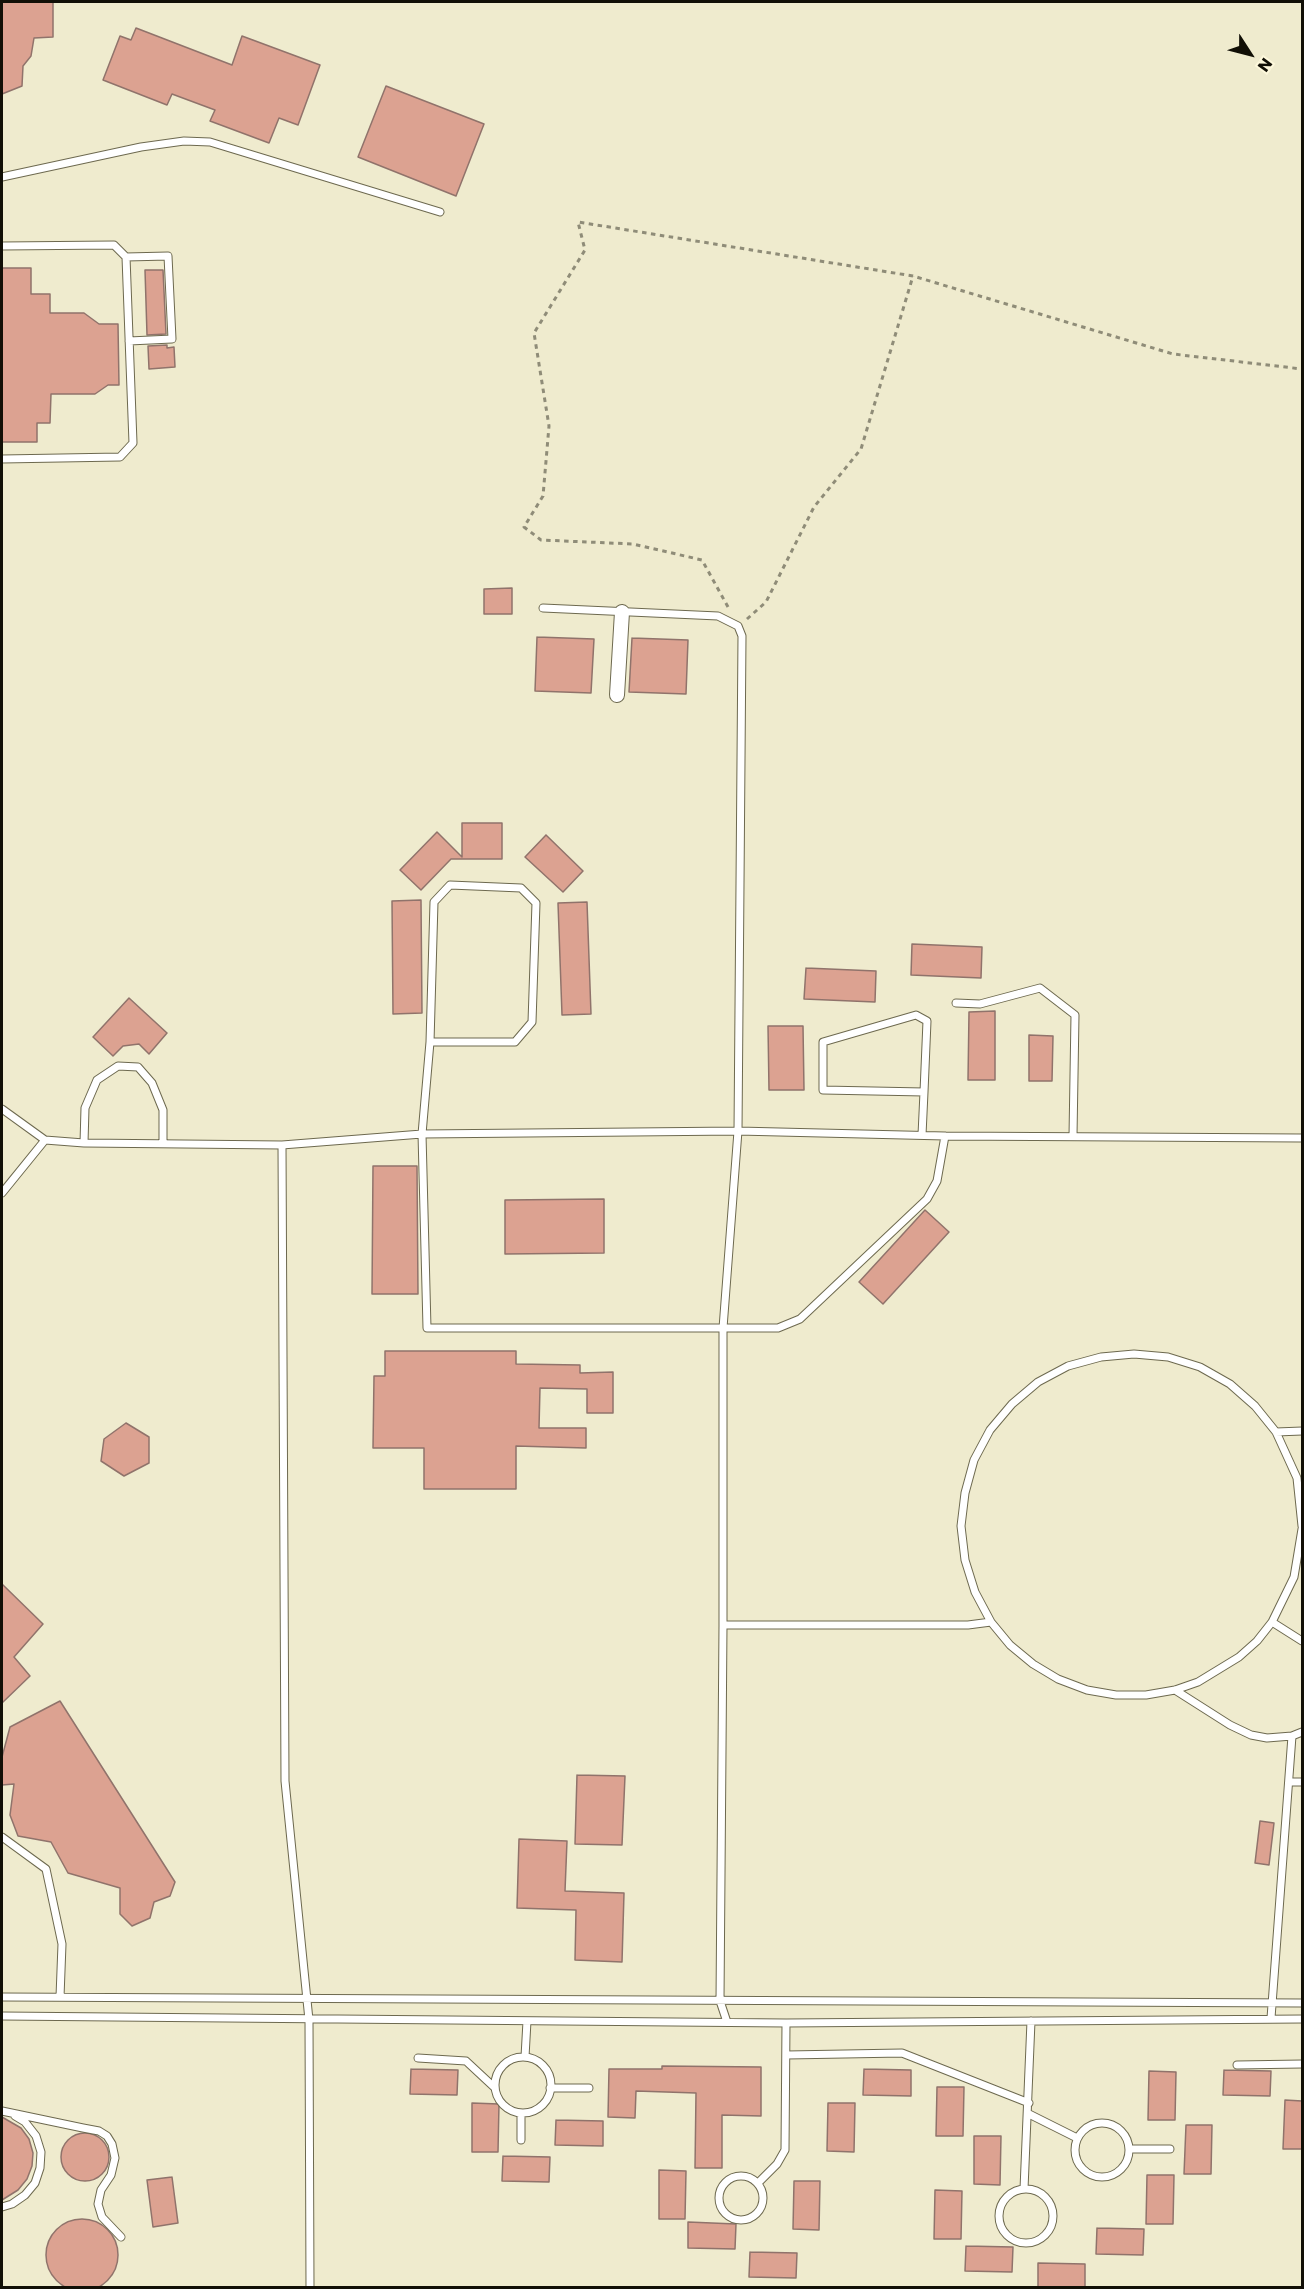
<!DOCTYPE html>
<html>
<head>
<meta charset="utf-8">
<style>
	body { margin:0 }
	#map { position:relative; width:1304px; height:2289px; overflow:hidden; background:#efebce; font-family:Poppins,sans-serif }
	canvas { display:block }
	.frame { position:absolute; inset:0; border:3px solid #110f06; pointer-events:none }
	.north { position:absolute; left:1220px; top:24px; width:60px; height:60px; -webkit-text-stroke:4px #fdf8db; paint-order:stroke; rotate:126deg; font-size:16px; font-weight:700; line-height:24px; text-align:center; color:#110f06 }
	.north::after { content:''; display:block; margin:auto; width:21px; height:27px; background:#110f06; clip-path:polygon(50% 0,100% 100%,50% 72%,0 100%) }
</style>
</head>
<body>
<div id="map">
<canvas width="1304" height="2289"></canvas>
<div class="frame"></div>
<div class="north">N</div>
</div>
<script>
const ctx = document.querySelector('canvas').getContext('2d');
ctx.lineJoin = 'round';
function fill(path, color) { ctx.fillStyle = color; ctx.fill(path, 'evenodd'); }
const poly = rows => new Path2D(rows.map(r => 'M' + r).join(''));
function trace(path, color, width, dash) { ctx.strokeStyle = color; ctx.lineWidth = width; ctx.lineCap = dash ? 'butt' : 'round'; ctx.setLineDash(dash || []); ctx.stroke(path); }
const building = poly([
	[2,2,53,2,53,37,34,38,31,56,23,66,22,86,2,94,2,2],
	[136,28,232,65,242,36,320,65,298,125,279,118,269,143,210,121,215,110,172,94,167,105,103,80,120,36,131,40,136,28],
	[386,86,484,124,456,196,358,157,386,86],
	[2,268,31,268,31,294,50,294,50,313,84,313,99,324,118,324,119,385,108,385,95,394,51,394,50,423,37,423,37,442,2,442,2,268],
	[145,270,163,270,166,334,147,335,145,270],
	[167,345,167,348,174,347,175,367,149,369,148,346,167,345],
	[512,588,512,614,484,614,484,589,512,588],
	[537,637,594,639,591,693,535,691,537,637],
	[632,638,688,640,686,694,629,692,632,638],
	[462,823,502,823,502,859,451,859,421,890,400,870,437,832,462,857,462,823],
	[546,835,583,871,563,892,525,857,546,835],
	[421,900,422,1013,393,1014,392,901,421,900],
	[587,902,591,1014,562,1015,558,903,587,902],
	[912,944,982,947,981,978,911,975,912,944],
	[806,968,876,971,875,1002,804,999,806,968],
	[129,998,167,1033,149,1054,139,1044,123,1046,113,1056,93,1037,129,998],
	[995,1011,995,1080,968,1080,969,1012,995,1011],
	[768,1026,803,1026,804,1090,769,1090,768,1026],
	[1029,1035,1053,1036,1052,1081,1029,1081,1029,1035],
	[373,1166,417,1166,418,1294,372,1294,373,1166],
	[604,1199,604,1253,505,1254,505,1200,604,1199],
	[925,1210,949,1232,883,1304,859,1282,925,1210],
	[385,1351,516,1351,516,1364,580,1365,580,1373,613,1372,613,1413,587,1413,587,1389,540,1388,539,1428,586,1428,586,1448,516,1446,516,1489,424,1489,424,1448,373,1448,374,1376,385,1376,385,1351],
	[126,1423,149,1437,149,1463,124,1476,101,1461,104,1439,126,1423],
	[2,1584,43,1624,14,1657,30,1676,2,1703,2,1584],
	[60,1701,175,1882,170,1896,154,1902,150,1918,132,1926,120,1914,120,1888,68,1873,51,1842,18,1836,10,1815,14,1784,2,1785,2,1757,10,1727,60,1701],
	[577,1775,625,1776,622,1845,575,1844,577,1775],
	[1260,1821,1274,1823,1269,1865,1255,1863,1260,1821],
	[519,1839,567,1841,565,1891,624,1893,622,1962,575,1960,576,1910,517,1908,519,1839],
	[662,2066,761,2067,761,2116,722,2115,722,2168,695,2168,696,2093,636,2091,635,2118,608,2117,609,2069,662,2069,662,2066],
	[411,2069,458,2070,457,2095,410,2094,411,2069],
	[864,2069,911,2070,911,2096,863,2095,864,2069],
	[1224,2070,1271,2071,1270,2096,1223,2095,1224,2070],
	[1149,2071,1176,2072,1175,2120,1148,2120,1149,2071],
	[937,2087,964,2087,963,2136,936,2136,937,2087],
	[1285,2100,1302,2101,1302,2149,1283,2149,1285,2100],
	[472,2103,499,2104,498,2152,472,2152,472,2103],
	[828,2103,855,2103,854,2152,827,2151,828,2103],
	[2,2117,21,2128,29,2139,33,2153,32,2166,27,2179,18,2190,2,2200,2,2117],
	[556,2120,603,2121,603,2146,555,2145,556,2120],
	[1186,2125,1212,2125,1211,2174,1184,2174,1186,2125],
	'61 2157a24 24 0 1 1 48 0a24 24 0 1 1-48 0Z',
	[974,2136,1001,2136,1000,2185,974,2184,974,2136],
	[503,2156,550,2157,549,2182,502,2181,503,2156],
	[659,2170,686,2171,685,2219,659,2219,659,2170],
	[1147,2175,1174,2175,1173,2224,1146,2224,1147,2175],
	[172,2177,178,2223,153,2227,147,2180,172,2177],
	[794,2181,820,2181,819,2230,793,2229,794,2181],
	[935,2190,962,2191,961,2239,934,2239,935,2190],
	'46 2255a36 36 0 1 1 72 0a36 36 0 1 1-72 0Z',
	[688,2222,736,2224,735,2249,688,2248,688,2222],
	[1097,2228,1144,2229,1143,2255,1096,2254,1097,2228],
	[966,2246,1013,2247,1012,2272,965,2271,966,2246],
	[750,2252,797,2253,796,2278,749,2277,750,2252],
	[1038,2263,1085,2264,1085,2288,1038,2288,1038,2263]
]);
const path = poly([
	[728,607,702,560,633,544,541,540,524,527,543,496,549,426,534,333,585,250,578,222,913,276,1173,354,1302,369],
	[747,619,766,602,814,507,861,449,913,276]
]);
const service = poly([
	[2,177,141,147,184,141,210,142,440,212],
	[2,246,114,245,126,257,133,443,120,457,2,459],
	[126,257,168,256,172,339,129,341],
	[543,608,718,616,738,626,742,636,738,1131,723,1328,723,1625,720,2001,727,2022],
	[956,1003,980,1004,1040,988,1075,1015,1073,1136],
	[430,1042,515,1042,532,1022,536,903,521,888,450,885,434,902,430,1042,422,1134,427,1328,778,1328,800,1319,927,1199,937,1181,945,1136],
	[2,1109,45,1140,84,1143,282,1145,422,1134,738,1131,945,1136,1302,1138],
	[922,1135,924,1092,927,1021,916,1015,823,1042,823,1090,924,1092],
	[84,1143,85,1108,97,1080,118,1066,138,1067,152,1083,163,1110,163,1144],
	[282,1145,285,1781,309,2020,310,2288],
	[2,1193,45,1140],
	[1276,1432,1302,1431],
	[1302,1526,1297,1478,1276,1432,1255,1406,1230,1384,1200,1367,1168,1357,1134,1354,1101,1357,1068,1366,1038,1382,1012,1404,990,1430,974,1460,965,1493,961,1526,965,1560,975,1592,991,1622,1010,1645,1033,1664,1058,1679,1087,1690,1116,1695,1146,1695,1175,1690,1198,1682,1239,1657,1257,1641,1272,1622,1294,1577,1302,1529],
	[1272,1622,1302,1641],
	[723,1625,968,1625,991,1622],
	[1175,1690,1230,1725,1251,1735,1267,1738,1292,1736,1302,1732],
	[1290,1782,1302,1782],
	[2,1837,46,1869,62,1944,60,1997],
	[2,1997,1302,2003],
	[2,2016,786,2023,1302,2019],
	[1271,2018,1292,1736],
	[787,2055,902,2053,1029,2103],
	[525,2057,527,2021],
	'495 2085a28 28 0 1 1 56 0a28 28 0 1 1-56 0Z',
	[418,2058,466,2061,495,2088],
	[1237,2065,1302,2064],
	[550,2088,589,2088],
	[2,2111,83,2128,99,2131,107,2136,112,2144,115,2158,111,2175,101,2190,98,2204,102,2217,121,2237],
	[521,2113,521,2140],
	[1029,2114,1077,2138],
	'1075 2150a27 27 0 1 1 54 0a27 27 0 1 1-54 0Z',
	[1129,2149,1170,2149],
	'719 2198a22 22 0 1 1 44 0a22 22 0 1 1-44 0Z',
	[758,2183,777,2164,785,2150,786,2023],
	[1024,2189,1031,2021],
	'999 2216a27 27 0 1 1 54 0a27 27 0 1 1-54 0Z',
	[2,2207,12,2204,25,2195,35,2183,40,2168,41,2152,36,2136,25,2122,15,2116]
]);
const minor = poly([
	[617,695,622,612]
]);
fill(building, '#dca291');
trace(building, '#90736b', 1.5);
trace(service, '#6d694f', 9);
trace(minor, '#6d694f', 16);
trace(path, '#8f8c78', 3, [4.5, 4.5]);
trace(service, '#fff', 7);
trace(minor, '#fff', 14);
</script>
</body>
</html>
